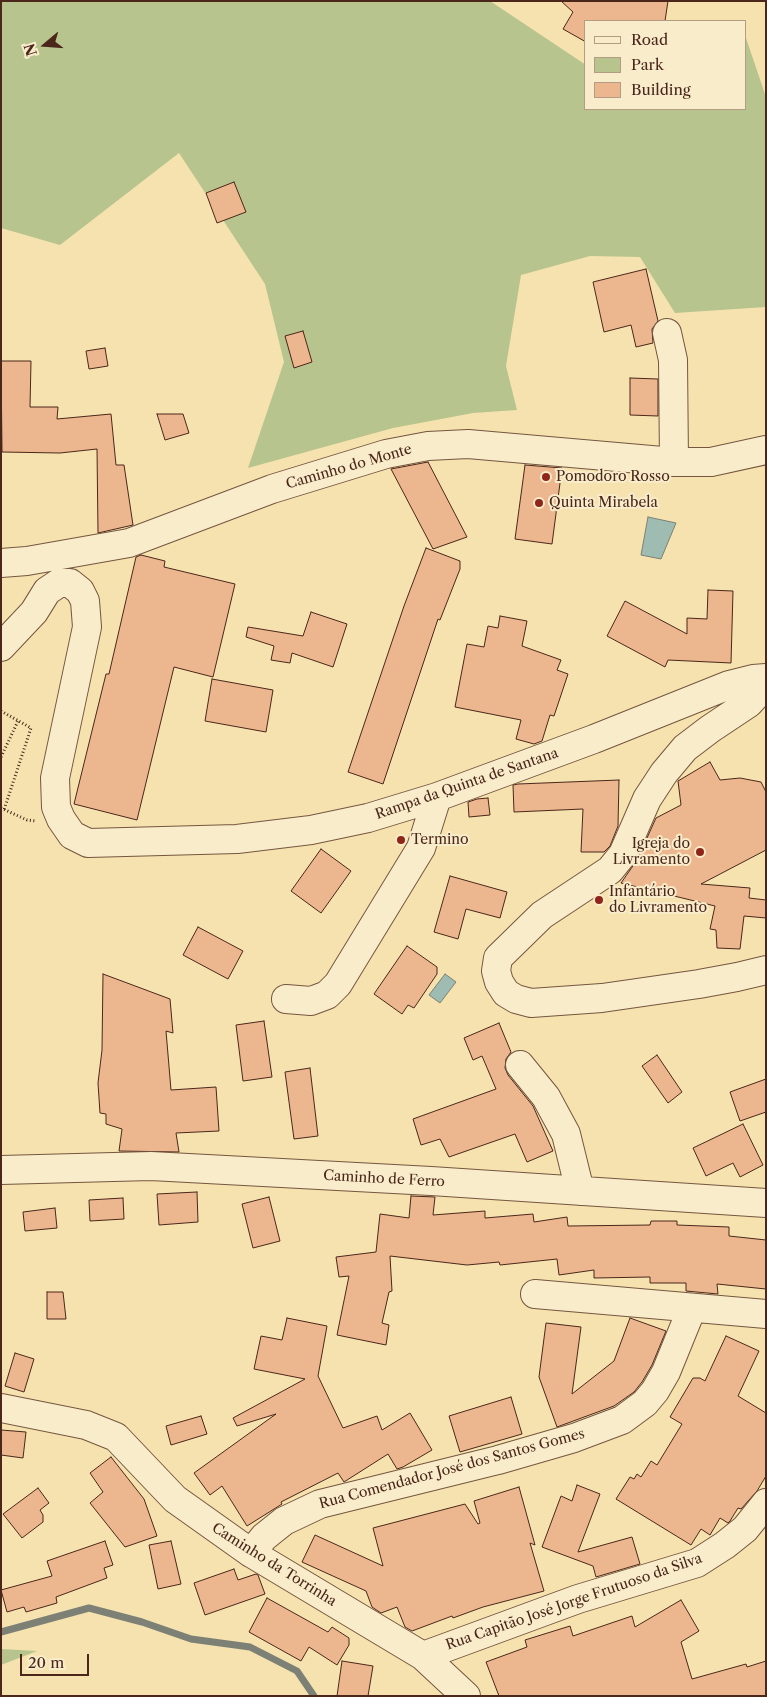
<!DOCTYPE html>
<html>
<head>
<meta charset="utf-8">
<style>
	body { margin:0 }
	#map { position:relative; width:767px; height:1697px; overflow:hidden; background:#f5e2af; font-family:"Libre Caslon Text",serif }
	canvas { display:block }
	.frame { position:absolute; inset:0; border:2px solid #4a271a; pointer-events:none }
	.legend { position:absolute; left:584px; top:20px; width:162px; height:90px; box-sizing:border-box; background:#f8eccb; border:1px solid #b29d84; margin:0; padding:6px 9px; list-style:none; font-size:15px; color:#4a271a }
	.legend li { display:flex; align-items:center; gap:10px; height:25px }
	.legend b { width:25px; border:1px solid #b29d84 }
	.north { position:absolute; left:20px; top:20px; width:50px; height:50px; -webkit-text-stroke:4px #f8eccb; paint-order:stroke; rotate:252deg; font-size:14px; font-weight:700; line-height:20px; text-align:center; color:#4a271a }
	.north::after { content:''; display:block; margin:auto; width:18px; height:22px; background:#4a271a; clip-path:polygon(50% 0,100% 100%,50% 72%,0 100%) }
	.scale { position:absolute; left:20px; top:1654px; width:69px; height:22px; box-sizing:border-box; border:2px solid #4a271a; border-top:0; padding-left:6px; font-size:15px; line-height:18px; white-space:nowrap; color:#4a271a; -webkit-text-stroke:4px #f8eccb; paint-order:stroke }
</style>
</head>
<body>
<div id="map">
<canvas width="767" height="1697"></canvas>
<div class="frame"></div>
<ul class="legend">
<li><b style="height:6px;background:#f8eccb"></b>Road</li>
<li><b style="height:14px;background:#b8c48d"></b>Park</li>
<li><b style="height:14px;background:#ecb68e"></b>Building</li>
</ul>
<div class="north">N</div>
<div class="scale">20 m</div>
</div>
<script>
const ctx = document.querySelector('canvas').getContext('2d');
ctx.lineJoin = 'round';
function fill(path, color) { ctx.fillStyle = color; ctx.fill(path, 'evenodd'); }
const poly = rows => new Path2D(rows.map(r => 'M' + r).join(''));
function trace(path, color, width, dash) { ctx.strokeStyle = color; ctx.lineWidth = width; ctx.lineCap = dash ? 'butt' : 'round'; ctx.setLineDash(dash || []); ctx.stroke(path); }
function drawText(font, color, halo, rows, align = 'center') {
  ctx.font = font + ' "Libre Caslon Text",serif'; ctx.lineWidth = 4; ctx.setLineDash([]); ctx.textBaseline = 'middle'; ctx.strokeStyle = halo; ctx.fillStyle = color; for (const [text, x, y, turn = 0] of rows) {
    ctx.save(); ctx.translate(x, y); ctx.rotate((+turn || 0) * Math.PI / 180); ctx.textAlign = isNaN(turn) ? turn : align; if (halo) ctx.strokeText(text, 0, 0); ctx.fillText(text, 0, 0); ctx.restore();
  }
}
const green = poly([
	[1,1,490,1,586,65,586,109,746,109,746,38,766,97,766,307,675,313,640,257,590,256,521,275,506,366,517,410,473,413,393,428,248,468,284,362,265,284,179,153,60,245,1,228],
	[1,1649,37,1651,1,1665]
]);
const water = poly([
	[648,517,676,523,661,559,641,555,648,517],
	[445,974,456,982,440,1003,429,995,445,974]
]);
const stream = poly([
	[1,1632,89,1608,142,1622,191,1639,250,1647,297,1671,314,1696]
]);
const building = poly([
	[561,1,668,1,665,21,586,21,586,42,563,29,573,12,561,1],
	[234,182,246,212,217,223,206,193,234,182],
	[646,269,658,321,652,329,653,343,636,347,631,325,604,332,593,282,646,269],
	[303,331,312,362,294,368,285,336,303,331],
	[105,348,108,366,89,369,86,351,105,348],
	[1,361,31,361,30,407,58,407,57,419,111,414,116,465,124,465,133,525,98,533,97,449,60,453,2,452,1,361],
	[630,378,658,379,658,416,630,415,630,378],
	[157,414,183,414,189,433,165,440,157,414],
	[428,462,467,537,433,549,391,469,428,462],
	[525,465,562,468,552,544,515,539,525,465],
	[426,548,460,561,460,569,440,620,438,619,383,784,348,772,404,606,426,548],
	[141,555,165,561,164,567,235,584,213,677,174,667,137,820,74,804,106,674,109,674,136,557,141,555],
	[708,590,733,591,731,663,668,660,665,667,607,636,625,601,687,634,687,618,707,619,708,590],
	[311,612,347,624,333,667,292,653,290,663,271,660,274,646,246,637,248,627,303,636,311,612],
	[500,616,527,621,522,646,561,660,557,670,568,674,554,716,550,715,542,741,534,744,516,739,521,720,455,707,467,644,484,647,488,626,498,628,500,616],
	[212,679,273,690,266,732,205,721,212,679],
	[710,762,720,780,740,778,761,782,766,792,766,850,701,884,750,888,749,898,766,900,766,918,744,916,740,949,717,948,716,930,710,929,715,906,621,883,637,860,656,818,681,805,678,781,710,762],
	[619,780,618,826,610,846,604,852,581,852,583,809,514,812,513,785,518,784,619,780],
	[488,798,490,815,469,817,468,802,477,799,488,798],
	[321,849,351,871,321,913,291,891,321,849],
	[450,876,507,892,500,918,466,909,458,939,434,932,450,876],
	[198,927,243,951,228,979,183,955,198,927],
	[407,946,437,967,437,974,414,1008,408,1005,402,1014,374,994,407,946],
	[103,974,170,999,173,1033,166,1031,171,1090,216,1087,219,1131,176,1133,179,1152,119,1151,122,1129,106,1124,106,1114,100,1113,98,1083,102,1050,103,974],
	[264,1021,272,1077,243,1081,236,1025,264,1021],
	[499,1023,511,1052,506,1059,505,1068,508,1075,533,1106,553,1151,527,1162,515,1134,449,1157,440,1139,421,1145,413,1119,496,1089,482,1056,473,1060,464,1038,499,1023],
	[657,1055,682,1092,668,1103,642,1066,657,1055],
	[310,1068,318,1136,294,1139,285,1072,310,1068],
	[766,1079,766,1112,740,1121,730,1092,766,1079],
	[743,1124,763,1165,740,1177,733,1163,706,1176,693,1148,743,1124],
	[197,1192,198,1222,159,1225,157,1194,197,1192],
	[411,1196,435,1197,433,1215,485,1211,485,1218,533,1214,534,1222,567,1217,568,1226,650,1225,651,1221,677,1221,677,1225,729,1227,729,1236,766,1240,766,1289,717,1284,718,1294,686,1291,686,1283,650,1283,650,1277,594,1278,594,1270,559,1275,557,1259,500,1265,499,1262,467,1265,390,1256,392,1291,389,1292,382,1323,389,1325,386,1345,337,1335,349,1276,339,1277,336,1257,376,1252,380,1214,409,1218,411,1196],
	[269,1197,280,1241,253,1248,242,1204,269,1197],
	[123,1198,124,1219,90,1221,89,1200,123,1198],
	[55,1208,57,1228,25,1231,23,1212,55,1208],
	[47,1292,63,1292,66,1319,47,1319,47,1292],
	[287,1318,327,1326,318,1376,343,1428,377,1416,382,1430,410,1413,432,1450,403,1467,397,1469,388,1454,344,1482,338,1473,281,1502,282,1504,247,1526,222,1486,210,1495,194,1473,276,1414,237,1426,233,1418,305,1379,254,1369,261,1336,282,1340,287,1318],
	[630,1318,666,1331,652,1365,642,1382,634,1392,614,1406,557,1427,539,1377,546,1323,581,1327,572,1394,614,1361,630,1318],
	[726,1336,759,1351,738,1396,766,1413,766,1476,757,1491,741,1509,738,1508,730,1521,728,1523,720,1518,710,1535,701,1529,691,1545,616,1499,630,1477,634,1479,637,1474,641,1477,651,1461,657,1465,682,1424,670,1417,693,1378,700,1378,705,1381,726,1336],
	[15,1353,34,1359,24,1392,5,1386,15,1353],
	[511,1397,522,1434,460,1452,449,1416,511,1397],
	[201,1416,207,1434,171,1445,166,1426,201,1416],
	[1,1430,26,1432,23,1458,1,1455,1,1430],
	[111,1457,144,1499,157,1536,125,1547,90,1503,103,1492,90,1473,111,1457],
	[577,1485,600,1494,578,1552,632,1537,640,1564,596,1577,593,1566,542,1547,561,1496,572,1501,577,1485],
	[519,1487,535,1545,530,1543,544,1591,483,1607,453,1618,452,1616,412,1631,405,1627,397,1607,381,1613,372,1607,366,1591,302,1562,315,1535,383,1566,373,1528,465,1504,478,1524,480,1523,474,1501,519,1487],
	[38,1488,49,1503,40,1510,43,1515,43,1522,22,1538,3,1514,38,1488],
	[105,1541,113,1565,104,1568,107,1578,56,1597,57,1603,26,1612,24,1607,7,1612,1,1590,52,1576,47,1561,105,1541],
	[171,1541,181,1584,158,1589,149,1545,171,1541],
	[234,1569,238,1580,256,1574,258,1575,265,1594,205,1615,194,1583,234,1569],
	[267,1598,328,1632,332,1627,349,1638,349,1645,337,1665,309,1647,301,1661,249,1632,267,1598],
	[681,1600,699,1631,681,1642,692,1679,746,1664,747,1667,766,1661,766,1696,499,1696,486,1662,527,1647,525,1640,570,1626,573,1636,632,1616,635,1627,681,1600],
	[342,1661,373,1666,368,1696,337,1696,342,1661]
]);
const path = poly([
	[1,711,31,728,4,810],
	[1,757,18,721],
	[1,808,27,820,36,821]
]);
const minor = poly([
	[667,333,673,360,674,462],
	[1,563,27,561,129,543,272,489,386,454,428,446,468,444,674,462,711,462,766,450],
	[1,647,34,612,47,591,59,583,70,583,80,591,85,601,87,627,55,778,56,807,61,819,72,835,88,843,237,839,311,830,368,818,437,797,594,739,729,685,753,679,766,678],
	[766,684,749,703,710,729,685,748,664,773,647,799,623,854,610,870,542,915,498,958,496,971,499,982,506,993,516,999,531,1003,602,998,699,984,737,977,766,970],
	[286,999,311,1001,327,995,338,984,421,848,437,797],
	[520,1065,546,1097,566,1134,580,1191],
	[1,1170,151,1166,431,1181,766,1203],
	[535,1294,766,1314],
	[1,1408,86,1425,116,1437,175,1499,251,1553,423,1656,466,1696],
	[251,1553,264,1537,284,1521,320,1504,498,1460,574,1438,622,1420,645,1403,655,1391,666,1372,692,1308],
	[423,1656,578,1599,697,1563,725,1545,745,1529,766,1503]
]);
const markers = [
	[546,477,5,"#8f2418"],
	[539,503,5,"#8f2418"],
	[401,840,5,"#8f2418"],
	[700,852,5,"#8f2418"],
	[599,900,5,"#8f2418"]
];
const streetNames = [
	["Caminho do Monte",349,467,-16],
	["Rampa da Quinta de Santana",467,784,-19],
	["Caminho de Ferro",384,1179,3],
	["Rua Comendador José dos Santos Gomes",452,1469,-15],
	["Caminho da Torrinha",274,1565,32],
	["Rua Capitão José Jorge Frutuoso da Silva",574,1602,-19]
];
const poiNames = [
	["Pomodoro Rosso",556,477],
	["Quinta Mirabela",549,503],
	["Termino",411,840],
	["Igreja do",690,844,"right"],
	["Livramento",690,860,"right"],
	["Infantário",609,892],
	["do Livramento",609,908]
];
fill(green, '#b8c48d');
fill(water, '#9ebcb2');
trace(water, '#7c8075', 1);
trace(stream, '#7c8075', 7);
fill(building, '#ecb68e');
trace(building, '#4a271a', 1);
trace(minor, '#75563f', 30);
trace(path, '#4a271a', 3, [1, 2.5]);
trace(minor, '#f8eccb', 28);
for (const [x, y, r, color] of markers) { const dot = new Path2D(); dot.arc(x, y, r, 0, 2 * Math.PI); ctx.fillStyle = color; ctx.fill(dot); trace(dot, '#f8eccb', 2); }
drawText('14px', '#4a271a', '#f8eccb', streetNames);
drawText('14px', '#4a271a', '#f8eccb', poiNames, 'left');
</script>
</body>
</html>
